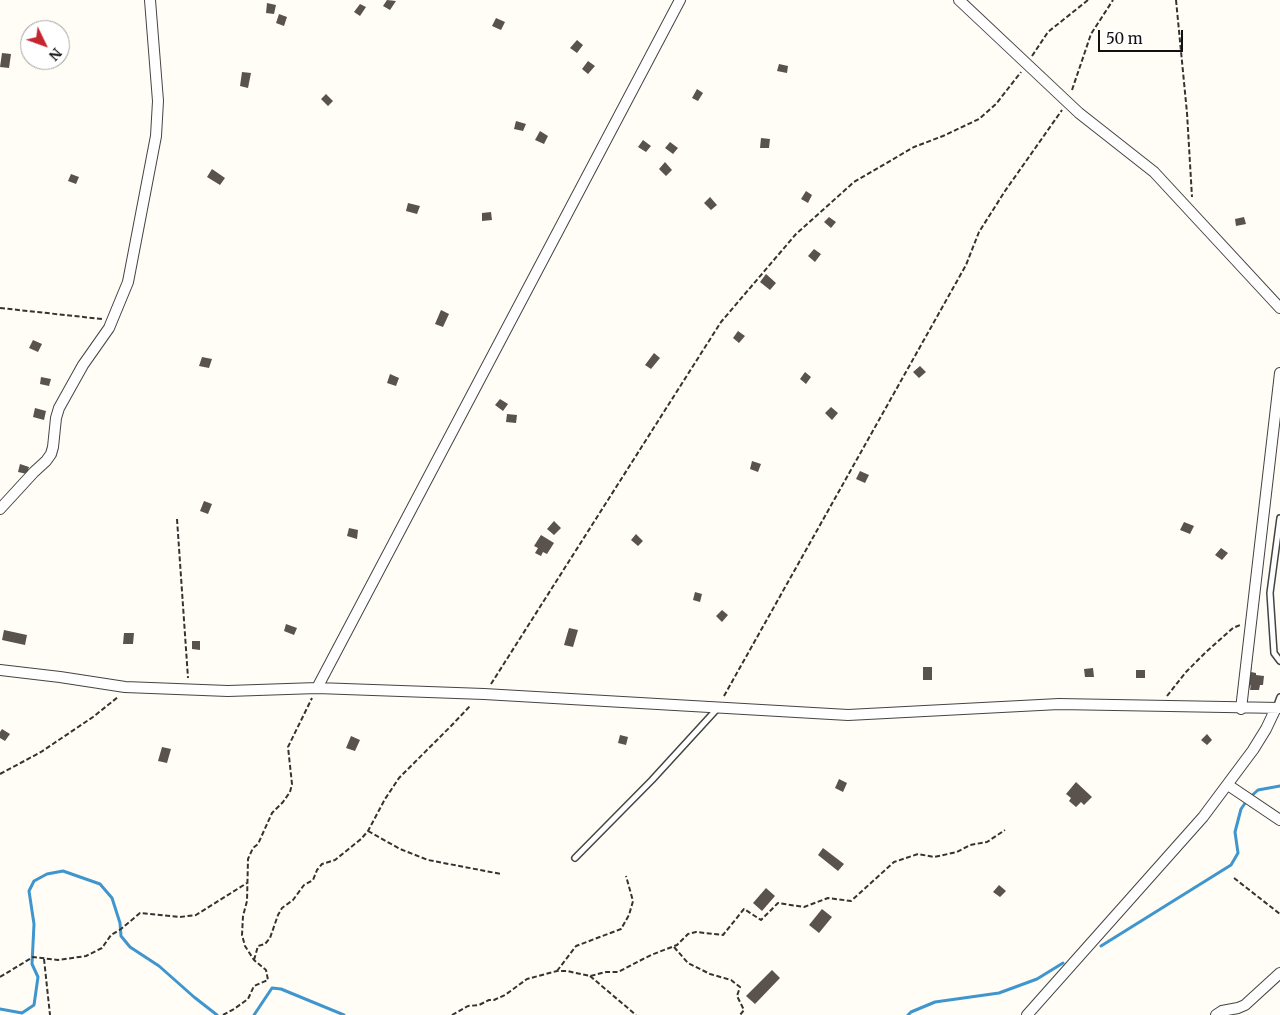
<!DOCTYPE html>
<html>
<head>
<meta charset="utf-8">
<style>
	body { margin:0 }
	#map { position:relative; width:1280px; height:1015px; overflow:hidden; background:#fffdf5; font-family:Merriweather,serif }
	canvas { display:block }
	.north { position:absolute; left:20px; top:20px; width:50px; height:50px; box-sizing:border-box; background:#fff; border:1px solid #a0a0a0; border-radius:50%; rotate:132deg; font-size:14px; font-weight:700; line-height:20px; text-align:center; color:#111 }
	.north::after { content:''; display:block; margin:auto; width:18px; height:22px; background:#c4262e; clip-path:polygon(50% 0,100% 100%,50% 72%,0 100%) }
	.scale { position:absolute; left:1098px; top:30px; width:85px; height:22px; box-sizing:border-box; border:2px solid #111; border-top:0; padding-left:6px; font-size:15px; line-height:18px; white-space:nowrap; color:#111; -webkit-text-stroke:4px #fff; paint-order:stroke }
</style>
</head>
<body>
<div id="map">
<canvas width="1280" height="1015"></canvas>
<div class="north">N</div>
<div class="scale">50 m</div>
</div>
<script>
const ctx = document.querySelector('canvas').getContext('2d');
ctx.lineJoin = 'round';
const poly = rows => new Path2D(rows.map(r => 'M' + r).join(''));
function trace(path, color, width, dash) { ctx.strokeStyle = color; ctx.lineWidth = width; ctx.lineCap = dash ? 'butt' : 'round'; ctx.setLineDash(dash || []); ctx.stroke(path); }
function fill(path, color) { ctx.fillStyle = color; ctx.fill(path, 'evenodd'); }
const stream = poly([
	[1101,946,1231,865,1238,853,1235,832,1241,809,1248,799,1258,790,1280,786],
	[0,1009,22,1013,34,1005,38,977,32,964,34,924,29,891,34,881,47,874,63,871,100,884,112,898,120,923,121,936,130,947,159,966,194,997,217,1015],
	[254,1015,272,988,281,989,344,1015],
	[908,1015,911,1012,935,1002,999,993,1037,979,1063,963]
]);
const building = poly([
	[387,0,396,1,390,10,383,6],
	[267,3,276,5,274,14,266,13],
	[360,4,366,7,360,16,354,12],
	[279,14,287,17,284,26,276,23],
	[496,18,505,22,501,30,492,26],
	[577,40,583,45,577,53,570,48],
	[2,53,11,54,9,68,0,67],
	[588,61,595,66,588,74,582,69],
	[779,64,788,66,787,73,777,71],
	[242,72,251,73,248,88,240,86],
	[697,89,703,93,698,101,692,98],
	[326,94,333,101,328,106,321,99],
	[516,121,526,124,523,131,514,129],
	[540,131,548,136,544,144,535,140],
	[761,138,770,139,769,148,760,148],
	[643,140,651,146,646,152,638,147],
	[670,142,678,148,673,154,665,148],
	[665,162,672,170,666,176,659,169],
	[212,169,225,178,220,185,207,177],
	[71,174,79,177,76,184,68,181],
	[806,191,812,195,808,203,801,199],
	[710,197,717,205,711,210,704,203],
	[408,203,420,206,417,214,406,211],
	[491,212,492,220,482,221,482,213],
	[829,217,836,222,831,228,824,222],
	[1244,217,1246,224,1236,226,1235,219],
	[814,249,821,254,815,262,808,256],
	[766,274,776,283,770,290,760,282],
	[441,310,449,314,443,327,435,324],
	[738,331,745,336,739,343,733,338],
	[33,340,42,344,38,352,29,348],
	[654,353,660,358,651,369,645,365],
	[202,357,212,359,209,368,199,366],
	[920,366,926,372,919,378,913,372],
	[805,372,811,377,806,384,800,379],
	[390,374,399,378,396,386,387,383],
	[41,377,51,379,49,386,40,384],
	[500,399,508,404,503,411,495,405],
	[831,407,838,413,832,420,825,413],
	[35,408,46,411,44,420,33,417],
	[507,414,517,415,516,423,506,422],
	[752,461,761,464,758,472,750,469],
	[20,464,29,467,27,474,18,472],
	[860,471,869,475,865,483,856,479],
	[204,501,212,504,208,514,200,511],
	[554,521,561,528,554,535,547,529],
	[1184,522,1194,526,1190,534,1180,530],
	[349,528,358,530,357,539,347,536],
	[636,534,643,541,638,546,631,540],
	[541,535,554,543,547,554,543,552,541,556,535,553,538,548,534,546],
	[1221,548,1228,553,1222,560,1215,555],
	[1262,564,1251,672,1256,673,1256,675,1264,676,1263,685,1260,685,1259,690,1250,690,1251,684,1249,689,1245,689,1246,679,1250,679,1246,677],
	[695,592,702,594,700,602,693,600],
	[722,610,728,615,722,622,716,616],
	[286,624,297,628,294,635,284,631],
	[569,628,578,630,573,647,564,645],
	[4,630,27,635,25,645,2,640],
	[124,633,134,633,133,644,123,644],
	[192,641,200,641,200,650,192,649],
	[923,667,932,667,932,680,923,680],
	[1093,668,1094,677,1085,677,1084,669],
	[1136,670,1145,670,1145,678,1136,678],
	[2,729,10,734,5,741,0,738,0,732],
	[1207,734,1212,740,1207,745,1201,740],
	[620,735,628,737,626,745,618,743],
	[351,736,360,740,355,751,346,748],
	[162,747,171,749,167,763,158,761],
	[839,779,847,783,843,792,835,788],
	[1076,782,1092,797,1084,805,1081,802,1076,807,1069,801,1071,798,1066,794],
	[823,848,844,864,838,871,818,855],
	[999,885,1006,891,1000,897,993,892],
	[766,888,775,896,762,911,753,903],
	[822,909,832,917,819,933,809,925],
	[772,970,780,978,755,1004,746,996]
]);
const path = poly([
	[1176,0,1187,113,1192,197],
	[1032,56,1048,32,1088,0],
	[1072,90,1091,34,1113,0],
	[0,308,102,319],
	[177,519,188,678],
	[491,684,721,322,796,234,854,182,914,147,943,136,979,119,996,104,1021,72],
	[724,696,966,265,979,232,1005,191,1062,110],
	[1167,696,1186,672,1206,652,1233,628,1240,625],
	[0,774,41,752,93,717,118,697],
	[368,831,400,849,428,860,501,874],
	[1234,878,1280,914],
	[674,947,688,963,710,974,731,980,740,987,737,996,744,1010,740,1015],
	[44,959,50,1015],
	[254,960,258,946,265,944,270,938,278,915,282,908,293,900,304,885,313,880,317,870,322,864,335,860,361,839,368,831,385,799,399,778,451,726,471,705],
	[557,971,576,946,621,929,629,915,633,901,626,876],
	[590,976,636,1015],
	[0,977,33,957,58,960,86,956,102,948,111,935,121,929,140,913,180,917,196,915,247,883],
	[223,1015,234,1009,248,999,254,986,268,980,266,970,254,960,245,946,242,935,243,916,247,901,248,859,253,848,258,844,272,813,283,802,290,792,292,784,288,747,312,698],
	[452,1015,468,1006,479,1005,489,1000,494,1000,505,995,527,979,557,971,567,971,590,976,606,972,618,972,651,955,677,945,688,934,696,932,723,935,744,909,761,920,778,903,804,907,828,898,851,901,894,862,918,854,934,857,957,852,970,845,987,842,1005,830]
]);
const lane = poly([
	[1280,518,1270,593,1274,653,1280,661],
	[1276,708,1280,697],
	[575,858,652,780,717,709]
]);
const street = poly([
	[959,0,1079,113,1154,172,1280,308],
	[0,509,34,472,46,461,51,454,53,447,56,418,59,408,83,365,109,328,128,282,156,136,158,101,150,0],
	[0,670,60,677,125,687,228,691,317,688,484,694,848,715,1059,704,1280,708],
	[317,688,680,0],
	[1241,709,1280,373],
	[1228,785,1280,820],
	[1027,1015,1203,817,1253,750,1266,729,1276,708],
	[1216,1015,1222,1011,1238,1008,1245,1005,1280,973]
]);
trace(stream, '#3f96cf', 3);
fill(building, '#5a524d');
trace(lane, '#444', 8);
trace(street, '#444', 12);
trace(path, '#333', 2, [5, 2.5]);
trace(lane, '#fff', 5);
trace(street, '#fff', 10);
</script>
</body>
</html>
